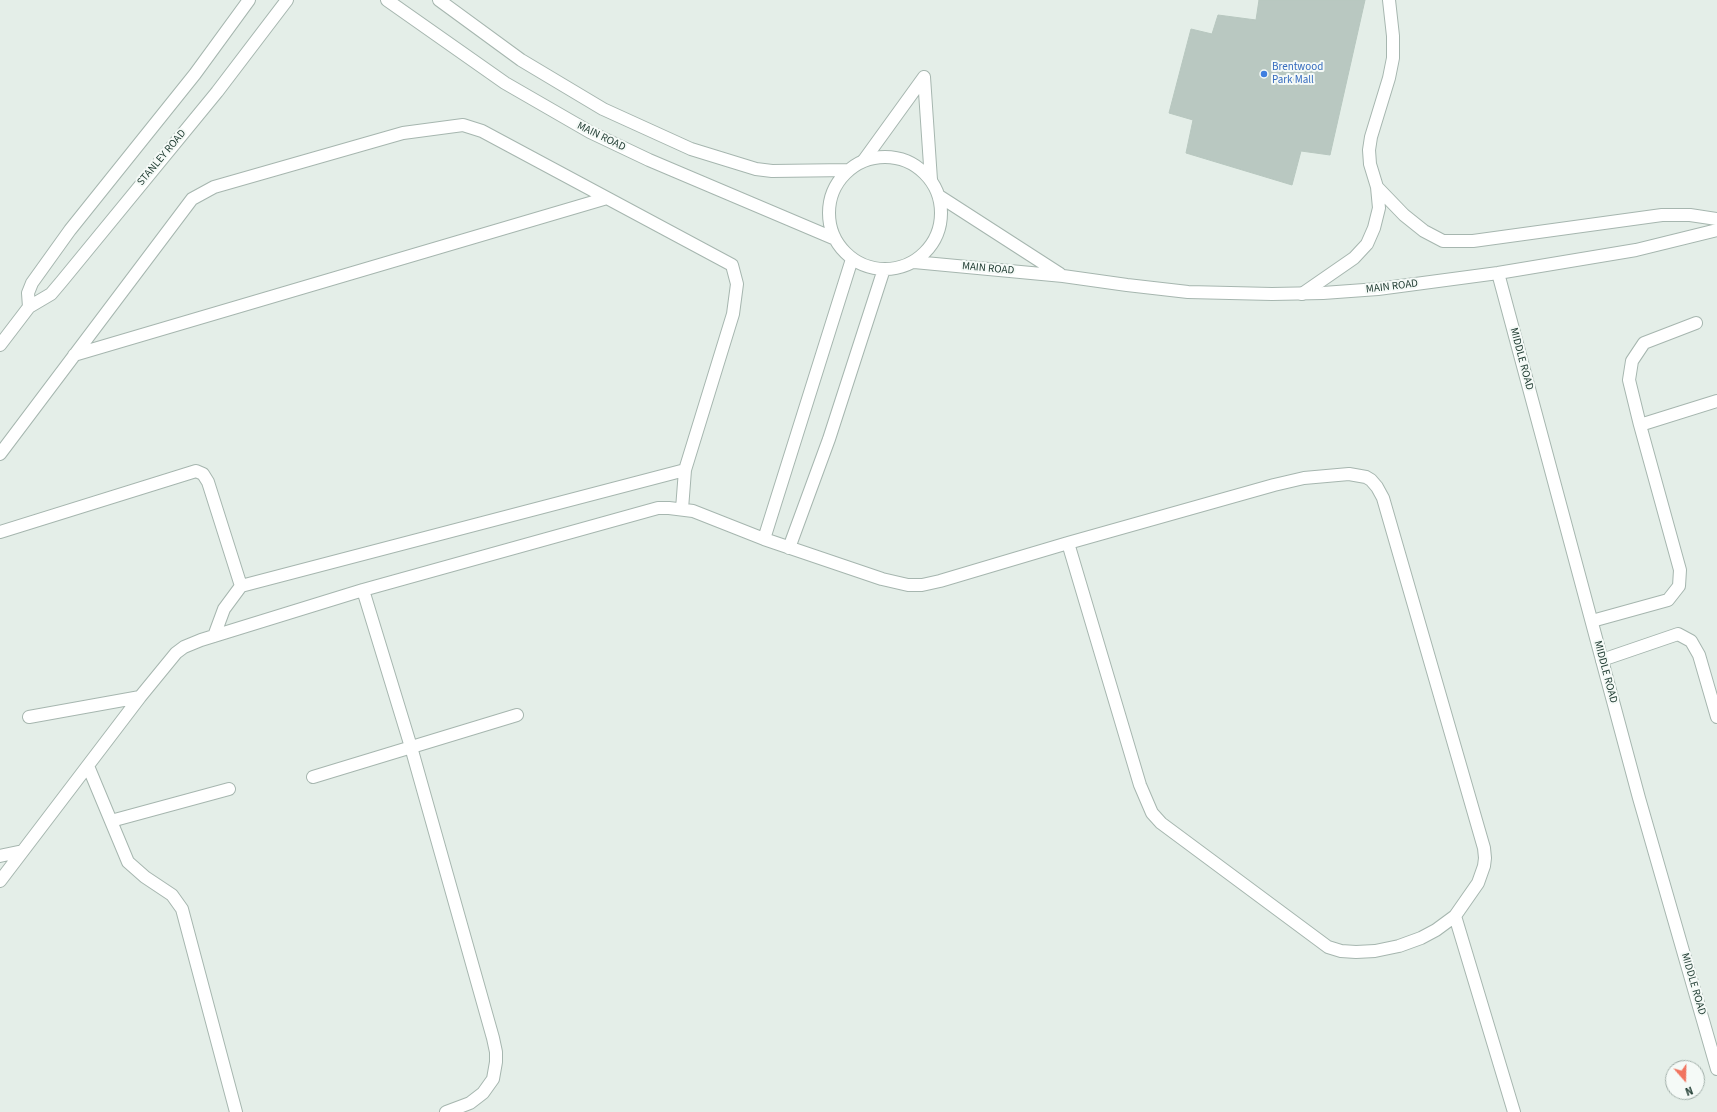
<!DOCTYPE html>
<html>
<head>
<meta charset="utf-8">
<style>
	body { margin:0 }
	#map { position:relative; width:1717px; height:1112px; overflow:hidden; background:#e4eee8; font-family:"Source Sans 3",sans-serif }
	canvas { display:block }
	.north { position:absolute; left:1665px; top:1060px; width:40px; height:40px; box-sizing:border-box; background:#f5faf7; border:1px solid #a1afa9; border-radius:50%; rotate:160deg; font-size:11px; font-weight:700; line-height:16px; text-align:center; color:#233f35 }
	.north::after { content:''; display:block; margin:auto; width:14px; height:18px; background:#f1745f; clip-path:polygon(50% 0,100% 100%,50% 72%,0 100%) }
</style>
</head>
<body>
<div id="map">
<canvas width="1717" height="1112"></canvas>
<div class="north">N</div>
</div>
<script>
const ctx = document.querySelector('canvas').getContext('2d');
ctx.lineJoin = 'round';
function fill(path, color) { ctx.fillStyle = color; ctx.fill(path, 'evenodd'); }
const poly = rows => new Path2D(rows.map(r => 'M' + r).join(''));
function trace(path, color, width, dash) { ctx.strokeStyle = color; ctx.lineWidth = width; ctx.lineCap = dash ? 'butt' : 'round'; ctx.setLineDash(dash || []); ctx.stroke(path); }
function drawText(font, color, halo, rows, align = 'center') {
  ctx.font = font + ' "Source Sans 3",sans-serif'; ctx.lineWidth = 4; ctx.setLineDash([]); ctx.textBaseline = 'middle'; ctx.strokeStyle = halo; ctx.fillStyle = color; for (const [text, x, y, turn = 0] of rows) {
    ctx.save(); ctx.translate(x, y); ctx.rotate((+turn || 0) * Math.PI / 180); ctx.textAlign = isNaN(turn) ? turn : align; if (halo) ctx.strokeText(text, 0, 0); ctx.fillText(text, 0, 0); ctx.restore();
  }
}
const building = poly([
	[1259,0,1365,0,1330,155,1301,151,1292,185,1186,153,1193,120,1169,113,1191,29,1212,34,1218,15,1256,20,1259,0]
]);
const lane = poly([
	[924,77,931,180],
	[864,160,924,77],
	[1377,187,1404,215,1424,231,1443,241,1473,241,1662,215,1690,215,1717,219],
	[1302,294,1354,258,1367,244,1374,228,1379,208,1377,187,1370,164,1369,150,1371,137,1389,78,1393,58,1393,36,1389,0],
	[1640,425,1717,401],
	[1592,621,1668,600,1679,586,1680,570,1640,425,1629,380,1632,361,1644,343,1696,323],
	[1602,660,1678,634,1691,641,1699,655,1717,717]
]);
const street = poly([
	[387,0,505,83,590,132,649,160,833,238],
	[439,0,521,60,603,109,691,149,756,169,772,171,849,170],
	'829 213a56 56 0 1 1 112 0a56 56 0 1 1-112 0Z',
	[939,196,1060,274],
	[914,262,1063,276,1127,285,1188,292,1272,294,1323,293,1378,289,1498,273,1636,250,1717,230],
	[1498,273,1639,798,1717,1069],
	[29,307,28,293,32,283,70,230,195,74,249,0],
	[0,345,29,307,51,294,62,281,217,92,287,0],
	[74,355,607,198],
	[0,454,192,199,214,187,403,133,463,125,482,131,732,265,737,284,733,314,685,470,682,509],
	[0,532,196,471,203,474,208,482,241,586],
	[764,539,852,259],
	[789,548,829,439,884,269],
	[363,590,411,747,493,1038,496,1052,496,1062,493,1079,483,1093,470,1103,446,1112],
	[214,636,224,609,241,586,685,470],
	[29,717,140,697],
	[88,766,128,862,145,877,172,895,182,909,236,1112],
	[313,777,517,715],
	[111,821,229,789],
	[0,856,23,851],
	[0,881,140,697,176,653,184,647,201,640,363,590,658,508,669,508,693,511,764,539,882,579,908,585,922,585,940,581,1068,543,1274,485,1304,478,1349,474,1366,477,1371,480,1377,487,1383,498,1484,848,1485,858,1484,866,1478,883,1455,916,1436,930,1421,938,1399,946,1375,951,1356,952,1341,951,1328,947,1161,823,1152,813,1140,785,1068,543],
	[1455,916,1514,1112]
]);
const markers = [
	[1264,74,4,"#3f7fe0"]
];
const shopNames = [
	["Brentwood",1272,68],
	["Park Mall",1272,81]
];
const streetNames = [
	["MAIN ROAD",601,137,26],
	["STANLEY ROAD",162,158,-50],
	["MAIN ROAD",988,269,5],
	["MAIN ROAD",1392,287,-7],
	["MIDDLE ROAD",1521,359,75],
	["MIDDLE ROAD",1605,672,75],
	["MIDDLE ROAD",1693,984,74]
];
fill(building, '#b9c8c1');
trace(building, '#b7c7bf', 1);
trace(lane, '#a6b6af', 14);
trace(street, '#a6b6af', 14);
trace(lane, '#fff', 12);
trace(street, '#fff', 12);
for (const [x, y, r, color] of markers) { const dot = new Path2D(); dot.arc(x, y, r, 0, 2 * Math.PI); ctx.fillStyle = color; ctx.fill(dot); trace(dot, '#f5faf7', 1.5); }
drawText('11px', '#366cbe', '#f5faf7', shopNames, 'left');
drawText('11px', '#233f35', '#f5faf7', streetNames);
</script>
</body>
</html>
